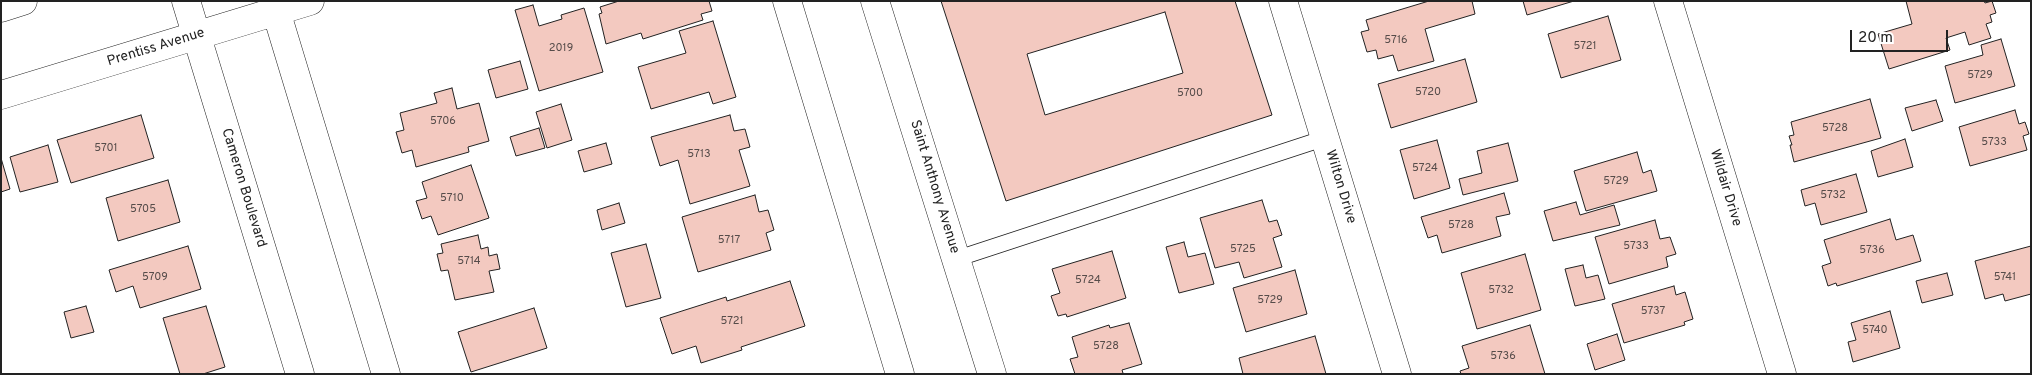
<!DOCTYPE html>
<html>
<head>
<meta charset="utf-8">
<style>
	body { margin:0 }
	#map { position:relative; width:2032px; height:375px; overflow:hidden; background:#fff; font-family:Overpass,sans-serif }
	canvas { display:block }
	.frame { position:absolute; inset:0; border:2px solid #222; pointer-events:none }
	.scale { position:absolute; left:1850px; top:30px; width:98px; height:22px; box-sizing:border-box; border:2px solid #222; border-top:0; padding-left:6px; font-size:15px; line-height:18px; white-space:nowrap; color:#222; -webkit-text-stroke:4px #fff; paint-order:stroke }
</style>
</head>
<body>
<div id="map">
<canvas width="2032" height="375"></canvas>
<div class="frame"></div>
<div class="scale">20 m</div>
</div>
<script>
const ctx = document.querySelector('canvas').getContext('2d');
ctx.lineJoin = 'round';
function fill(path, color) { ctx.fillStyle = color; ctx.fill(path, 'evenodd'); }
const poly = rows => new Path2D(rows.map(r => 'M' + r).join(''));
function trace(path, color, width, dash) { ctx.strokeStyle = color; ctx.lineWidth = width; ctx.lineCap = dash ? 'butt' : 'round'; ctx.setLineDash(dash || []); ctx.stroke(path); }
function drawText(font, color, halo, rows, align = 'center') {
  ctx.font = font + ' Overpass,sans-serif'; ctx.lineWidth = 4; ctx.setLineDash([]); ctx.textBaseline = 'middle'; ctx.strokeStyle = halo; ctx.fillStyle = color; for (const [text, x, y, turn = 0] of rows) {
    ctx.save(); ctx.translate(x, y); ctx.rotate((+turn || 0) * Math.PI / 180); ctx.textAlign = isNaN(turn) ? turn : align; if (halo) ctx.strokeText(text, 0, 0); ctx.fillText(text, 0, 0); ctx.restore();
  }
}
const building = poly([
	[619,1,709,1,712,11,701,14,703,20,643,39,641,33,606,44,599,14,602,13,600,7,619,1],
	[941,1,1235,1,1272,115,1006,201,941,1],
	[1165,12,1183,73,1045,115,1027,54,1165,12],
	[1429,1,1472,1,1475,14,1425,29,1434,61,1398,71,1393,55,1378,59,1376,50,1367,52,1361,32,1369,30,1366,20,1429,1],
	[1523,1,1574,1,1527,15,1523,1],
	[1906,1,1984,1,1985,3,1992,1,1996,13,1990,15,1992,22,1986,24,1991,38,1969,45,1965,32,1946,38,1950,50,1889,69,1878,34,1912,24,1906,1],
	[533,5,539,26,562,19,561,15,584,8,603,72,539,91,515,10,533,5],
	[1608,16,1621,60,1561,78,1548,34,1608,16],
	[713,21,736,97,713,104,709,92,651,109,638,67,686,53,679,31,713,21],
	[2001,39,2015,86,1955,103,1945,66,1983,55,1981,45,2001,39],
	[1465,59,1477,102,1391,128,1378,84,1465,59],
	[520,61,528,89,496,98,488,70,520,61],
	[452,88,457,109,479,103,489,141,468,147,469,152,416,167,412,150,402,153,396,132,404,130,400,113,437,103,434,93,452,88],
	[1870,99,1881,138,1794,162,1790,145,1792,145,1789,136,1794,135,1791,122,1870,99],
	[1936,100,1943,121,1912,131,1905,108,1936,100],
	[561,104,572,140,547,148,536,112,561,104],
	[2015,110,2019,124,2025,122,2029,134,2023,136,2027,150,1970,166,1959,127,2015,110],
	[141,115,154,158,71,183,57,140,141,115],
	[730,115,734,131,745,129,750,147,739,150,750,186,690,204,678,160,660,166,651,137,730,115],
	[539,128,545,148,516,156,510,137,539,128],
	[1905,139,1913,167,1878,177,1871,151,1905,139],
	[1437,140,1450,188,1414,199,1400,150,1437,140],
	[606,143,612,164,584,172,578,151,606,143],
	[1508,143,1518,181,1463,195,1459,179,1482,173,1477,151,1508,143],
	[48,145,58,182,20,192,10,157,48,145],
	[1637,152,1643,173,1651,170,1657,191,1586,211,1574,171,1637,152],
	[1,158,10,189,1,192,1,158],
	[471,165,489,218,438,235,431,216,422,219,416,201,427,198,422,182,471,165],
	[1856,174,1867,212,1821,225,1815,203,1805,206,1801,190,1856,174],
	[168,180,180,222,118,241,106,198,168,180],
	[1504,193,1510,214,1496,217,1501,236,1442,253,1437,235,1428,238,1421,217,1504,193],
	[755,195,759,212,768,210,774,230,766,233,771,250,698,272,682,217,755,195],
	[1262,200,1269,222,1277,220,1282,235,1273,238,1282,267,1244,278,1239,262,1215,268,1200,218,1262,200],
	[1576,202,1580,215,1614,205,1620,225,1553,241,1544,211,1576,202],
	[619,203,625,223,602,230,597,210,619,203],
	[1890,219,1896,240,1913,235,1921,261,1837,286,1836,283,1828,286,1822,266,1831,263,1824,240,1890,219],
	[1655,220,1660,239,1670,237,1676,254,1666,257,1668,267,1609,284,1595,237,1655,220],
	[478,235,481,249,488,247,489,256,497,254,500,269,489,271,494,292,455,300,448,270,441,271,437,254,443,253,441,244,478,235],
	[1184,242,1188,257,1205,253,1214,284,1179,293,1166,247,1184,242],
	[646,244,661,298,626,307,611,253,646,244],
	[188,246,201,289,140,308,133,286,116,292,109,270,188,246],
	[2031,246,2031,294,2005,301,2003,294,1985,299,1975,261,2031,246],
	[1112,251,1126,298,1067,317,1066,314,1058,316,1051,296,1060,293,1052,269,1112,251],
	[1525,254,1541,310,1477,329,1461,273,1525,254],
	[1583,265,1586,278,1598,275,1605,299,1575,306,1565,269,1583,265],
	[1295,270,1307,314,1246,332,1233,288,1295,270],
	[1947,273,1953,295,1922,303,1916,281,1947,273],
	[790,281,805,326,741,347,742,350,701,363,696,346,672,354,660,318,726,297,727,301,790,281],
	[1674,286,1676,295,1685,292,1693,319,1684,322,1685,325,1624,343,1612,304,1674,286],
	[86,306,94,332,71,338,64,312,86,306],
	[206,306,225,367,203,374,180,374,163,318,206,306],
	[534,308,547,348,471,372,458,332,534,308],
	[1890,311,1900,348,1853,362,1848,342,1856,340,1851,323,1890,311],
	[1129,323,1142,364,1122,370,1123,373,1120,374,1075,374,1070,359,1078,357,1072,337,1109,325,1110,328,1129,323],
	[1530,325,1545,374,1461,374,1460,371,1469,368,1462,346,1530,325],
	[1617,334,1625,360,1595,370,1587,344,1617,334],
	[1315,336,1326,374,1243,374,1239,358,1315,336]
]);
const service = poly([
	[956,259,1325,138]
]);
const minor = poly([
	[186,1,300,374],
	[273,1,386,374],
	[787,1,900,374],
	[875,1,992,374],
	[1283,1,1397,374],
	[1668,1,1782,374],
	[1,8,23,1],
	[1,95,310,1]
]);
const numberNames = [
	["5716",1396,41],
	["5721",1585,47],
	["2019",561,49],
	["5729",1980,76],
	["5720",1428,93],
	["5700",1190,94],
	["5706",443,122],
	["5728",1835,129],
	["5733",1994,143],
	["5701",106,149],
	["5713",699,155],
	["5724",1425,169],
	["5729",1616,182],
	["5732",1833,196],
	["5710",452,199],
	["5705",143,210],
	["5728",1461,226],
	["5717",729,241],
	["5733",1636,247],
	["5725",1243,250],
	["5736",1872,251],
	["5714",469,262],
	["5709",155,278],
	["5741",2005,278],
	["5724",1088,281],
	["5732",1501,291],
	["5729",1270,301],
	["5737",1653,312],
	["5721",732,322],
	["5740",1875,331],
	["5728",1106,347],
	["5736",1503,357]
];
const streetNames = [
	["Prentiss Avenue",156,48,-17],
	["Saint Anthony Avenue",934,187,73],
	["Wilton Drive",1340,187,73],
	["Cameron Boulevard",243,188,73],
	["Wildair Drive",1725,188,73]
];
fill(building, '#f3c9c0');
trace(building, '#222', 1);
trace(service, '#222', 17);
trace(minor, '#222', 29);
trace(service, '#fff', 15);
trace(minor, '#fff', 28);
drawText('11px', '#564c4a', null, numberNames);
drawText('14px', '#222', '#fff', streetNames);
</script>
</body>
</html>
